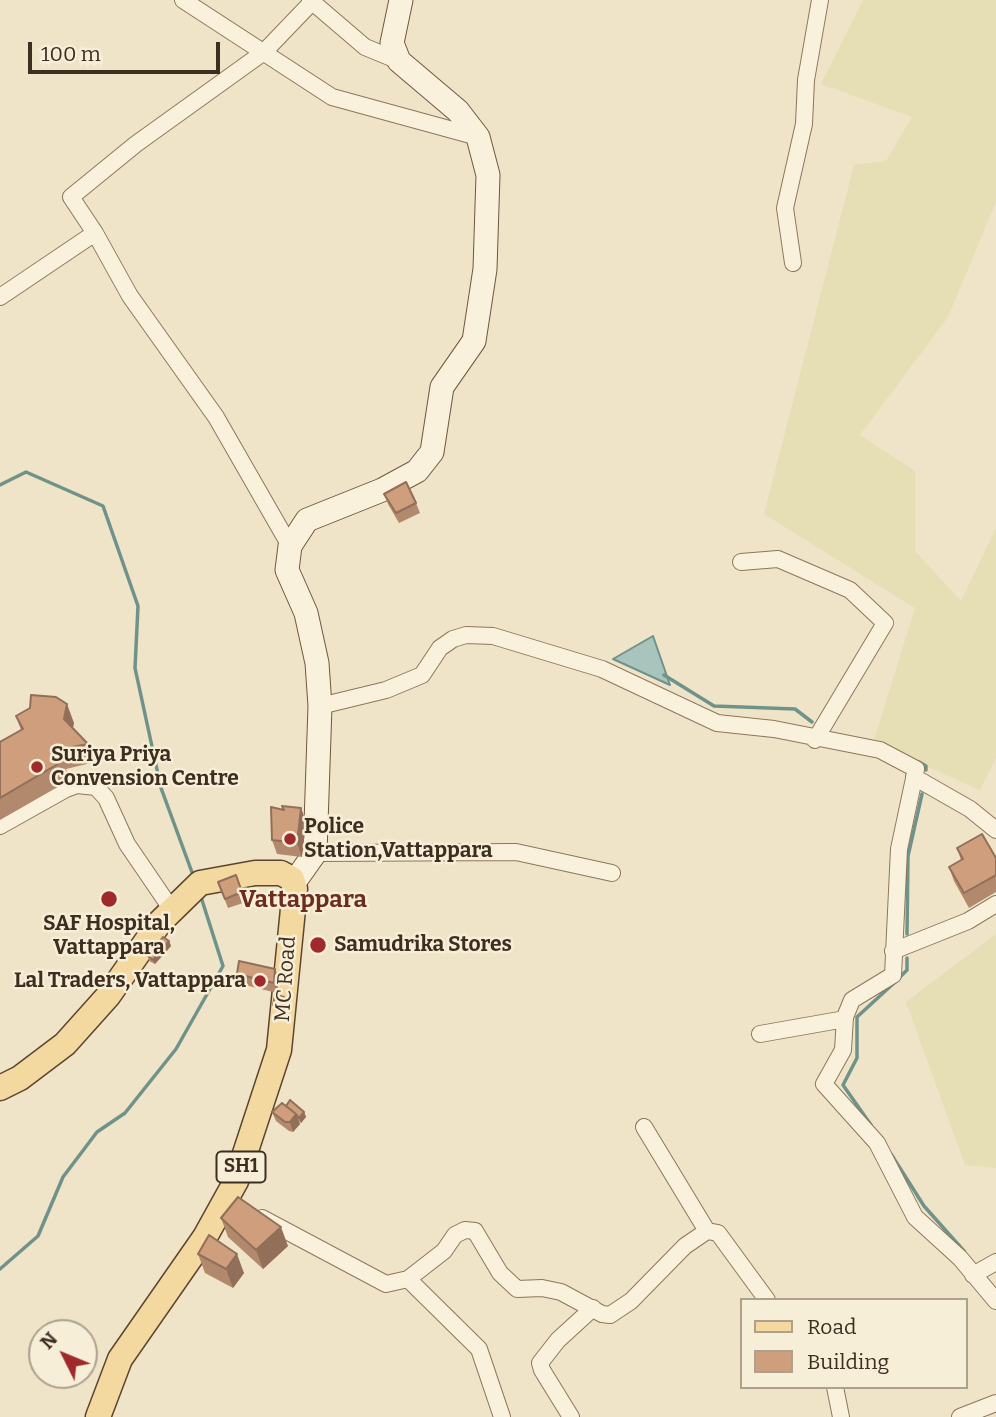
<!DOCTYPE html>
<html>
<head>
<meta charset="utf-8">
<style>
	body { margin:0 }
	#map { position:relative; width:996px; height:1417px; overflow:hidden; background:#f0e4c8; font-family:Bitter,serif }
	canvas { display:block }
	.legend { position:absolute; left:740px; top:1298px; width:228px; height:91px; box-sizing:border-box; background:#f7eed8; border:2px solid #ada18e; margin:0; padding:9px 12px; list-style:none; font-size:21px; color:#3d2e20 }
	.legend li { display:flex; align-items:center; gap:14px; height:35px }
	.legend b { width:35px; border:2px solid #ada18e }
	.north { position:absolute; left:28px; top:1319px; width:70px; height:70px; box-sizing:border-box; background:#f7eed8; border:2px solid #ada18e; border-radius:50%; rotate:313deg; font-size:19px; font-weight:700; line-height:28px; text-align:center; color:#3d2e20 }
	.north::after { content:''; display:block; margin:auto; width:24px; height:32px; background:#9e2a2b; clip-path:polygon(50% 0,100% 100%,50% 72%,0 100%) }
	.scale { position:absolute; left:28px; top:42px; width:192px; height:32px; box-sizing:border-box; border:4px solid #3d2e20; border-top:0; padding-left:9px; font-size:21px; line-height:24px; white-space:nowrap; color:#3d2e20; -webkit-text-stroke:5px #f7eed8; paint-order:stroke }
</style>
</head>
<body>
<div id="map">
<canvas width="996" height="1417"></canvas>
<ul class="legend">
<li><b style="height:9px;background:#f3d9a0"></b>Road</li>
<li><b style="height:19px;background:#cf9f7d"></b>Building</li>
</ul>
<div class="north">N</div>
<div class="scale">100 m</div>
</div>
<script>
const ctx = document.querySelector('canvas').getContext('2d');
ctx.lineJoin = 'round';
function fill(path, color) { ctx.fillStyle = color; ctx.fill(path, 'evenodd'); }
const poly = rows => new Path2D(rows.map(r => 'M' + r).join(''));
function trace(path, color, width, dash) { ctx.strokeStyle = color; ctx.lineWidth = width; ctx.lineCap = dash ? 'butt' : 'round'; ctx.setLineDash(dash || []); ctx.stroke(path); }
function drawText(font, color, halo, rows, align = 'center') {
  ctx.font = font + ' Bitter,serif'; ctx.lineWidth = 5; ctx.setLineDash([]); ctx.textBaseline = 'middle'; ctx.strokeStyle = halo; ctx.fillStyle = color; for (const [text, x, y, turn = 0] of rows) {
    ctx.save(); ctx.translate(x, y); ctx.rotate((+turn || 0) * Math.PI / 180); ctx.textAlign = isNaN(turn) ? turn : align; if (halo) ctx.strokeText(text, 0, 0); ctx.fillText(text, 0, 0); ctx.restore();
  }
}
const farmland = poly([
	[863,0,996,0,996,202,948,317,860,435,915,471,915,551,961,601,996,528,996,758,980,790,873,743,915,608,764,514,854,165,886,161,912,117,821,84],
	[996,934,996,1168,965,1165,906,1002]
]);
const water = poly([
	[653,636,670,685,613,659,653,636]
]);
const stream = poly([
	[0,485,26,472,103,506,138,606,135,668,161,788,193,875],
	[664,675,714,706,795,709,812,722],
	[919,762,926,766,926,770],
	[907,934,908,856,922,794],
	[900,977,907,970,907,958],
	[871,1125,843,1085,857,1058,857,1017,894,983],
	[891,1154,924,1206,964,1251],
	[0,1269,38,1236,63,1177,97,1132,125,1113,176,1049,223,966,201,897]
]);
const minor = poly([
	[183,0,332,97,478,137],
	[310,0,365,47,399,61],
	[95,233,71,197,136,144,264,52,312,2],
	[793,263,785,208,804,124,806,80,820,0],
	[0,297,95,233,130,296,216,417,290,546],
	[741,562,778,559,850,590,885,623,815,740],
	[320,706,386,690,422,675,440,648,453,639,466,635,493,636,602,669,717,723,774,729,880,750,916,769,899,849,893,975,852,1000,845,1017,843,1050,824,1084,877,1143,915,1217,960,1258,996,1301],
	[914,777,970,809,996,830],
	[0,826,66,789,77,785,96,787,106,798,127,844,172,910],
	[315,853,516,852,612,873],
	[893,951,968,921,996,904],
	[760,1034,845,1019],
	[644,1127,707,1231],
	[262,1218,386,1284,408,1279,444,1251,455,1235,465,1230,475,1231,500,1273,517,1289,542,1288,561,1292,602,1314,610,1315,631,1301,685,1246,707,1231,718,1233,767,1300],
	[973,1275,996,1262],
	[408,1279,479,1349,502,1417],
	[835,1387,841,1417],
	[571,1417,542,1370,540,1363,558,1340,593,1308],
	[960,1417,996,1403]
]);
const secondary = poly([
	[293,884,315,853,320,706,317,663,306,613,287,570,290,546,307,520,382,490,417,471,432,452,442,387,474,341,485,269,488,175,478,137,458,111,399,61,392,43,401,0]
]);
const primary = poly([
	[0,1088,20,1078,65,1044,108,996,160,922,200,883,255,873,281,873,292,879,295,889,279,1050,236,1181,205,1237,120,1359,98,1417]
]);
const wall = poly([
	[384,494,416,503,420,513,399,523,388,504],
	[16,716,74,723,73,728,88,744,95,762,66,769,70,780,0,820,0,742,21,730],
	[301,808,306,822,302,857,277,854,272,840,284,810],
	[957,848,996,858,996,892,969,908,954,881,949,867,961,860],
	[236,875,246,902,228,908,218,882],
	[169,941,171,946,155,964,149,961,148,956],
	[275,969,279,979,277,993,241,984,237,974],
	[285,1001,283,1012,275,1010,273,1005],
	[286,1106,304,1112,306,1117,301,1123,299,1121,300,1124,293,1132,289,1131,276,1121,272,1112],
	[221,1218,288,1246,263,1269,228,1237],
	[198,1254,244,1273,233,1288,205,1273]
]);
const shadedWall = poly([
	[67,704,74,723,70,738,64,719],
	[301,808,306,822,302,857,297,843],
	[169,941,171,946,155,964,153,960],
	[275,969,279,979,277,993,274,983],
	[284,997,285,1001,283,1012,281,1007],
	[304,1112,306,1117,301,1123,299,1118],
	[296,1114,300,1124,293,1132,290,1122],
	[281,1227,288,1246,263,1269,256,1250],
	[237,1254,244,1273,233,1288,226,1269]
]);
const building = poly([
	[406,482,416,503,396,513,384,494,406,482],
	[31,695,56,697,67,704,64,719,88,744,57,750,63,761,0,798,0,742,23,729,16,716,30,708,31,695],
	[282,806,301,808,297,843,272,840,271,807,284,810,282,806],
	[982,834,996,858,996,875,964,893,949,867,963,859,957,848,982,834],
	[236,875,242,892,225,899,218,882,236,875],
	[163,937,169,941,153,960,148,956,163,937],
	[239,961,275,969,274,983,237,974,239,961],
	[275,995,284,997,281,1007,273,1005,275,995],
	[290,1100,304,1112,299,1118,296,1114,286,1106,290,1100],
	[282,1103,296,1114,290,1122,285,1122,272,1112,282,1103],
	[238,1197,281,1227,256,1250,221,1218,238,1197],
	[209,1235,237,1254,226,1269,198,1254,209,1235]
]);
const markers = [
	[37,767,7,"#9e2a2b"],
	[290,839,7,"#9e2a2b"],
	[109,899,9,"#9e2a2b"],
	[318,945,9,"#9e2a2b"],
	[260,981,7,"#9e2a2b"]
];
const shields = [
	[241,1167,49]
];
const shieldNames = [
	["SH1",241,1167]
];
const poiNames = [
	["Suriya Priya",51,755],
	["Convension Centre",51,779],
	["Police",304,827],
	["Station,Vattappara",304,851],
	["SAF Hospital,",109,924,"center"],
	["Vattappara",109,948,"center"],
	["Samudrika Stores",334,945],
	["Lal Traders, Vattappara",246,981,"right"]
];
const streetNames = [
	["MC Road",286,979,-86]
];
const quarterNames = [
	["Vattappara",303,900]
];
fill(farmland, '#e6deb5');
fill(water, '#a9c4bc');
trace(water, '#6f938a', 2);
trace(stream, '#6f938a', 3.5);
trace(minor, '#8d765c', 18);
trace(secondary, '#6f573f', 25);
trace(primary, '#5b4430', 27);
trace(minor, '#faf1dc', 16);
trace(secondary, '#faf1dc', 23);
trace(primary, '#f3d9a0', 24);
fill(wall, '#b2896c');
fill(shadedWall, '#916f58');
fill(building, '#cf9f7d');
trace(building, '#916f58', 2);
for (const [x, y, r, color] of markers) { const dot = new Path2D(); dot.arc(x, y, r, 0, 2 * Math.PI); ctx.fillStyle = color; ctx.fill(dot); trace(dot, '#f7eed8', 2.5); }
for (const [x, y, w] of shields) { const box = new Path2D(); box.roundRect(x - w / 2, y - 15.5, w, 31, 5); ctx.fillStyle = '#f7eed8'; ctx.fill(box); trace(box, '#3d2e20', 2); }
drawText('bold 19px', '#3d2e20', null, shieldNames);
drawText('bold 21px', '#3d2e20', '#f7eed8', poiNames, 'left');
drawText('21px', '#3d2e20', '#f7eed8', streetNames);
drawText('bold 24px', '#6b2e1e', '#f7eed8', quarterNames);
</script>
</body>
</html>
